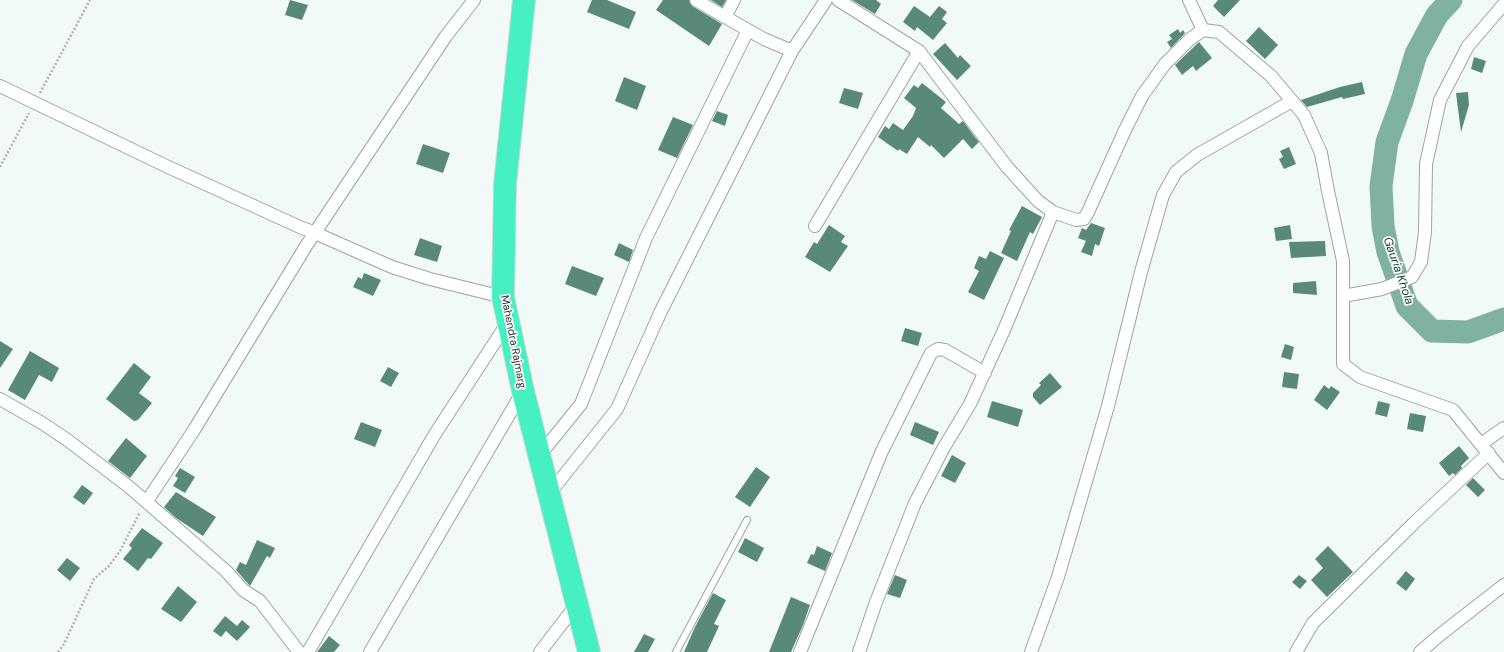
<!DOCTYPE html>
<html>
<head>
<meta charset="utf-8">
<style>
	body { margin:0 }
	canvas { display:block; background:#f2faf7 }
</style>
</head>
<body>
<canvas width="1504" height="652"></canvas>
<script>
const ctx = document.querySelector('canvas').getContext('2d');
ctx.lineJoin = 'round';
const poly = rows => new Path2D(rows.map(r => 'M' + r).join(''));
function trace(path, color, width, dash) { ctx.strokeStyle = color; ctx.lineWidth = width; ctx.lineCap = dash ? 'butt' : 'round'; ctx.setLineDash(dash || []); ctx.stroke(path); }
function fill(path, color) { ctx.fillStyle = color; ctx.fill(path, 'evenodd'); }
function drawText(font, color, halo, rows, align = 'center') {
  ctx.font = font + ' "DM Sans",sans-serif'; ctx.lineWidth = 3.5; ctx.setLineDash([]); ctx.textBaseline = 'middle'; ctx.strokeStyle = halo; ctx.fillStyle = color; for (const [text, x, y, turn = 0] of rows) {
    ctx.save(); ctx.translate(x, y); ctx.rotate((+turn || 0) * Math.PI / 180); ctx.textAlign = isNaN(turn) ? turn : align; if (halo) ctx.strokeText(text, 0, 0); ctx.fillText(text, 0, 0); ctx.restore();
  }
}
const river = poly([
	[1451,0,1437,15,1416,54,1402,101,1387,142,1381,186,1383,226,1388,252,1407,306,1432,331,1468,332,1504,319]
]);
const building = poly([
	[290,0,308,5,302,20,285,15],
	[592,0,607,0,636,12,629,29,587,12],
	[663,0,689,0,692,6,722,24,709,46,656,10],
	[711,0,726,0,722,7],
	[852,0,876,0,881,4,875,14],
	[1218,0,1240,0,1224,17,1213,6],
	[914,6,930,17,939,6,947,12,942,19,947,23,933,40,917,27,915,31,903,22],
	[1259,27,1278,45,1265,59,1246,41],
	[1178,29,1180,33,1183,30,1185,33,1171,48,1167,42,1172,39,1169,35],
	[1199,42,1212,58,1196,71,1193,66,1182,75,1175,65],
	[945,43,958,58,960,55,971,66,957,80,933,54],
	[1474,57,1486,61,1482,73,1471,69],
	[624,77,646,86,637,110,615,101],
	[1362,82,1365,94,1343,99,1342,97,1307,107,1301,100,1340,87],
	[922,83,946,102,941,108,959,124,963,121,974,136,979,142,972,149,963,139,944,158,931,145,930,147,918,137,907,154,899,149,898,151,878,137,885,126,889,129,893,123,903,130,913,116,916,108,904,98,914,85,918,88],
	[844,88,863,93,858,109,839,103],
	[1468,92,1469,105,1461,132,1456,93],
	[717,111,728,115,725,126,712,121],
	[673,117,693,125,677,158,658,150],
	[423,144,450,153,443,173,416,164],
	[1289,147,1296,164,1284,169,1279,159,1283,157,1280,151],
	[1022,206,1042,217,1033,234,1030,232,1017,261,1001,253,1011,231,1009,230],
	[1091,223,1105,228,1099,246,1095,244,1092,256,1081,252,1086,241,1078,238,1082,228,1086,230],
	[829,225,845,236,841,242,848,246,830,272,805,257,814,242,817,244],
	[1290,225,1292,239,1276,241,1274,228],
	[420,238,442,246,437,262,414,255],
	[1325,241,1326,256,1291,258,1289,242],
	[619,243,633,250,629,262,614,255],
	[990,251,1004,258,984,300,968,292,979,271,974,268,979,256,986,259],
	[572,266,604,278,596,296,565,284],
	[364,273,381,280,373,296,353,287,358,277,362,279],
	[1316,281,1317,295,1293,293,1293,283],
	[905,328,922,333,918,346,901,341],
	[0,341,13,349,0,368],
	[1285,344,1294,347,1291,360,1281,357],
	[30,351,59,368,52,382,39,375,25,400,8,390],
	[134,363,151,377,139,393,152,403,138,420,134,421,106,399],
	[388,367,399,373,391,387,380,381],
	[1284,372,1299,374,1297,389,1282,387],
	[1050,373,1062,387,1040,405,1033,397,1033,393,1041,385,1039,383],
	[1324,385,1329,389,1331,386,1340,392,1327,410,1314,400],
	[992,401,1023,410,1018,427,987,417],
	[1378,401,1390,404,1387,417,1375,414],
	[1410,413,1426,416,1423,432,1407,429],
	[361,422,382,430,375,447,354,439],
	[915,422,939,432,933,445,910,435],
	[126,438,147,456,130,478,108,461],
	[1459,446,1469,458,1461,466,1462,468,1455,475,1453,473,1449,476,1439,463],
	[952,455,966,463,955,483,941,476],
	[756,467,770,477,750,507,735,497],
	[180,468,195,477,185,493,173,486,178,478,175,476],
	[1473,478,1485,490,1478,497,1466,485],
	[82,485,93,493,84,505,73,497],
	[176,492,216,517,203,536,176,518,164,507],
	[142,528,163,543,151,559,148,558,138,571,123,559,132,548,129,545],
	[745,538,764,548,757,562,738,552],
	[257,540,275,548,270,558,267,556,250,586,236,570,240,562,246,565],
	[817,546,832,553,825,571,807,563,811,554,814,555],
	[1328,546,1353,572,1327,597,1311,580,1323,568,1315,559],
	[67,558,80,568,70,581,57,570],
	[1406,571,1415,579,1406,591,1396,583],
	[895,575,907,580,900,598,887,594],
	[1299,575,1307,581,1300,589,1292,582],
	[178,586,197,602,181,622,161,609],
	[713,593,726,600,714,624,719,626,707,652,684,652,695,627],
	[791,597,810,605,803,625,791,652,769,652],
	[225,616,237,626,242,620,250,627,237,641,226,631,221,637,213,631],
	[644,634,655,639,648,652,634,652],
	[329,636,340,645,334,652,317,652]
]);
const path = poly([
	[40,93,90,0],
	[0,167,29,113],
	[58,652,64,644,94,579,109,566,120,551,140,512]
]);
const lane = poly([
	[676,652,747,520]
]);
const street = poly([
	[696,0,725,17,734,0],
	[838,0,919,51,1007,167,1038,201,1053,212,1076,220,1084,219,1088,212,1125,130,1142,96,1165,64,1190,39,1203,30],
	[1189,0,1203,30,1219,32,1271,76,1304,115,1321,153,1328,191,1343,261,1343,364,1360,377,1453,410,1504,473],
	[725,17,764,39,792,51,826,0],
	[0,86,166,166,302,228,316,233],
	[815,226,919,51],
	[315,233,392,267,430,279,503,297],
	[1343,296,1382,289,1412,277,1421,262,1425,232,1426,164,1440,100,1468,46,1504,4],
	[0,399,42,423,66,439,128,486,226,571,243,590,260,601,299,652],
	[1481,444,1504,428],
	[539,456,581,404,646,238,748,30],
	[549,494,617,409,661,311,792,51],
	[147,501,194,430,306,246,446,36,474,0],
	[308,652,435,434,508,322],
	[370,652,523,391],
	[540,652,577,604],
	[800,652,882,451,931,353,938,349,945,350,985,373],
	[859,652,876,602,915,503,943,449,970,404,1004,330,1053,212],
	[1031,652,1058,577,1108,406,1141,272,1163,195,1176,172,1197,155,1292,101],
	[1296,652,1313,623,1415,522,1489,453],
	[1420,652,1441,634,1504,585]
]);
const highway = poly([
	[524,0,505,184,503,297,523,391,589,652]
]);
const streetNames = [
	["Mahendra Rajmarg",513,342,79]
];
const waterNames = [
	["Gauria Khola",1398,271,71]
];
trace(river, '#80b2a1', 23);
fill(building, '#598979');
trace(lane, '#9da4a1', 8);
trace(street, '#9da4a1', 14);
trace(highway, '#d6d7d6', 24);
trace(path, '#aeb4b2', 2.5, [2, 2]);
trace(lane, '#fff', 6);
trace(street, '#fff', 12);
trace(highway, '#46f0c3', 22);
drawText('11px', '#323534', '#fff', streetNames);
drawText('italic 12px', '#123e32', '#fff', waterNames);
</script>
</body>
</html>
